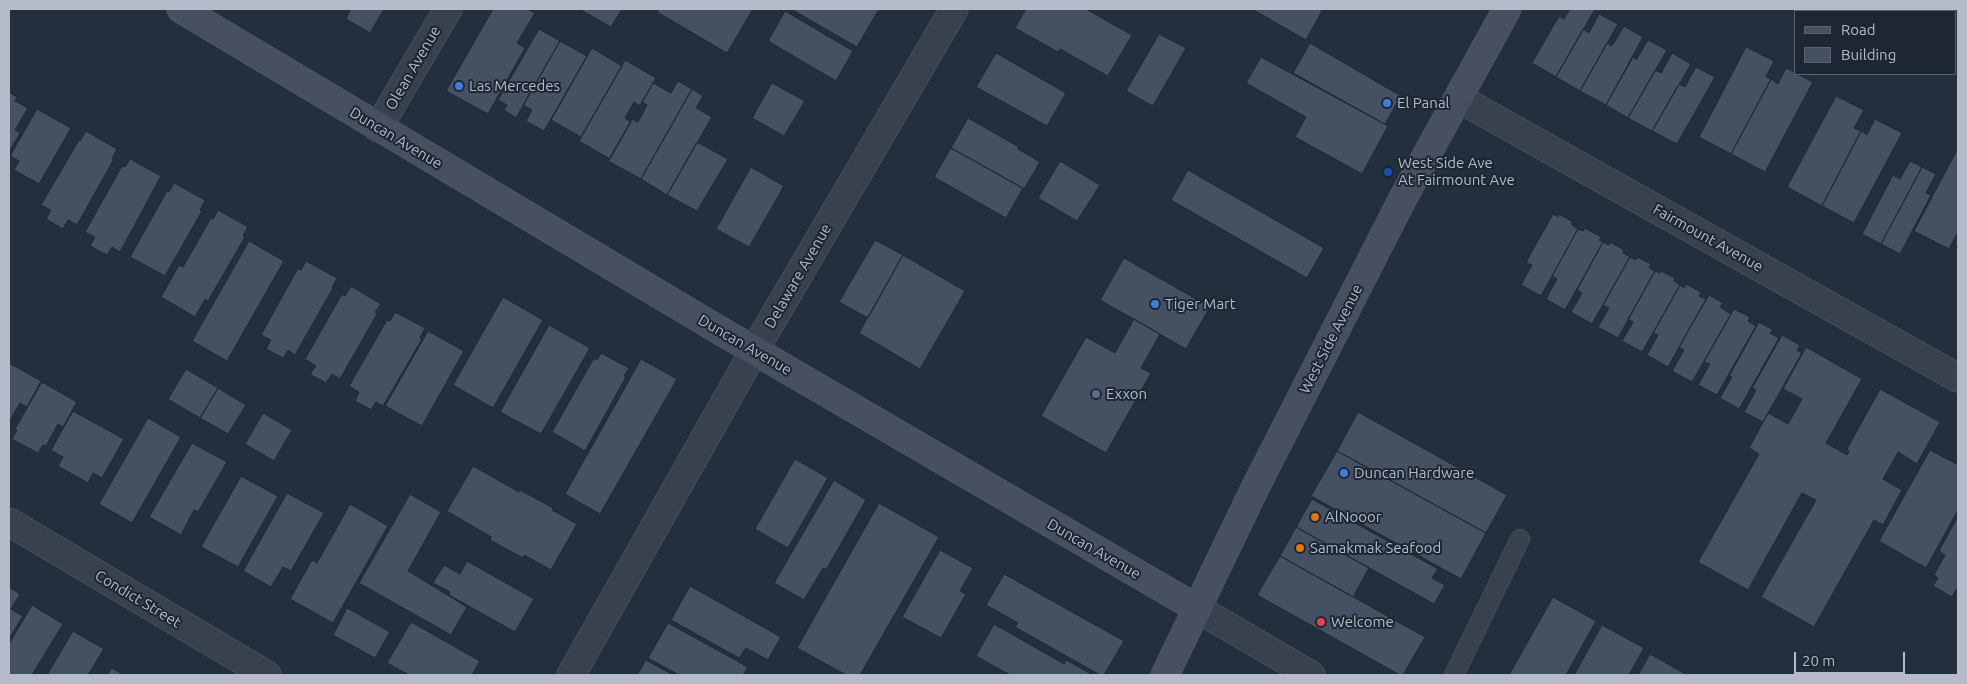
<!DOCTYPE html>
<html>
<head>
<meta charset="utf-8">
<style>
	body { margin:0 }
	#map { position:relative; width:1967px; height:684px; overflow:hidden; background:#242f3e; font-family:Ubuntu,sans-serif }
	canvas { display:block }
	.frame { position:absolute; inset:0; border:10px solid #b4bcc9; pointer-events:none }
	.legend { position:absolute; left:1794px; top:10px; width:162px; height:65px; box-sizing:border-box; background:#1d2633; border:1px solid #59626f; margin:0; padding:6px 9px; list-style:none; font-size:15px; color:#b4bcc9 }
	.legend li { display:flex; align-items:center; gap:10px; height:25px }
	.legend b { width:25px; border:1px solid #59626f }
	.scale { position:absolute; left:1794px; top:652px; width:111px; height:22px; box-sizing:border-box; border:2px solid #b4bcc9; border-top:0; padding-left:6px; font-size:15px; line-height:18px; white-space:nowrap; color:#b4bcc9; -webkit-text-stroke:4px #1d2633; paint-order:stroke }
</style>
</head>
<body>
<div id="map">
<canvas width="1967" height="684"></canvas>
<div class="frame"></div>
<ul class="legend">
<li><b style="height:6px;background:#465061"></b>Road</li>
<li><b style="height:14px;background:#455162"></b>Building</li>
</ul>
<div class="scale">20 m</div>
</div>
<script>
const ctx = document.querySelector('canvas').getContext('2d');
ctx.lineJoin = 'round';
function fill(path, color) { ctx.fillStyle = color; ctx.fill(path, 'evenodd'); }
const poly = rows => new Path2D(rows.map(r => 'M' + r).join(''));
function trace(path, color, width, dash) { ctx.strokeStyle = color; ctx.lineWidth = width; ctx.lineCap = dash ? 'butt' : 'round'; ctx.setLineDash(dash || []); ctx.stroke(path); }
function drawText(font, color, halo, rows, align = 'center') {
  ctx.font = font + ' Ubuntu,sans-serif'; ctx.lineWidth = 4; ctx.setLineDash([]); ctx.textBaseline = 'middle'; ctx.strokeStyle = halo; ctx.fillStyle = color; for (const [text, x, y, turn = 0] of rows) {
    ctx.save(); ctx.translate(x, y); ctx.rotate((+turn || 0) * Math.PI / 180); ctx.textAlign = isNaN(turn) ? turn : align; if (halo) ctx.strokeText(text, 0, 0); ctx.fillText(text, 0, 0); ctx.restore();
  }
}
const building = poly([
	[345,9,384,9,370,33,346,19,350,11,345,9],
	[493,9,527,9,535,13,517,43,525,48,488,114,446,91,493,9],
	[579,9,622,9,611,27,579,9],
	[660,9,753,9,727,53,657,12,660,9],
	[791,9,879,9,857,47,791,9],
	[1026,9,1086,9,1132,35,1108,76,1060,49,1058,52,1015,28,1026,9],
	[1252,9,1319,9,1322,11,1306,40,1252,9],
	[1570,9,1595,9,1556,77,1532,63,1559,16,1564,19,1570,9],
	[1838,9,1867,9,1866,11,1842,11,1838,9],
	[1867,9,1909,9,1913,11,1866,11,1867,9],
	[1923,9,1939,9,1937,11,1927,11,1923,9],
	[785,11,853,51,836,81,768,41,785,11],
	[1599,14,1618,24,1580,91,1556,77,1583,29,1589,33,1599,14],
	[1624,26,1643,37,1606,105,1580,91,1607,43,1612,46,1624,26],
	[539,29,560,41,516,118,504,110,507,105,498,100,539,29],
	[1159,34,1186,48,1153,106,1126,91,1159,34],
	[1648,40,1667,50,1628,118,1606,105,1633,57,1636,60,1648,40],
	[560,41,587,56,544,131,526,121,532,110,523,105,560,41],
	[1310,43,1401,96,1385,124,1293,73,1310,43],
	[1746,47,1774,61,1766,77,1771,79,1731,154,1699,137,1746,47],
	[592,48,622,66,581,137,551,120,592,48],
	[996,53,1066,93,1047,126,976,87,996,53],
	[1672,53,1691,64,1652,131,1628,118,1655,70,1661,73,1672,53],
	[1261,57,1388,126,1362,174,1295,137,1306,117,1246,83,1261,57],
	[625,60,656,78,640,106,634,102,625,118,631,122,610,159,579,141,625,60],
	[1696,67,1715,77,1677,144,1652,131,1679,84,1685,87,1696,67],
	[1786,68,1813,82,1765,172,1731,154,1771,79,1778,84,1786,68],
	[678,81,692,89,641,179,608,161,632,119,638,122,647,105,642,102,653,83,671,93,678,81],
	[772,83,805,101,784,136,752,118,772,83],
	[692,89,703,96,696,108,712,117,667,195,641,179,692,89],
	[9,92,17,97,15,101,28,108,15,130,20,133,9,152,9,92],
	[1836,96,1864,110,1854,128,1861,131,1822,206,1787,187,1836,96],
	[37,109,71,128,39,184,14,170,19,161,10,156,37,109],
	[968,118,1019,147,1018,149,1040,162,1024,189,951,148,968,118],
	[1875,119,1902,133,1854,223,1822,206,1861,131,1867,135,1875,119],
	[86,131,117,149,112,159,114,159,77,225,68,220,63,229,46,219,51,210,41,205,79,140,80,141,86,131],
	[697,142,728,159,697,211,667,195,697,142],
	[951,148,1023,188,1006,218,934,177,951,148],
	[1958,148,1958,232,1949,249,1914,231,1958,148],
	[130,159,161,176,120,252,112,247,107,255,90,246,95,237,85,232,122,166,125,167,130,159],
	[1060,161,1100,185,1077,221,1038,198,1060,161],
	[1910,161,1922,167,1881,244,1862,234,1893,175,1900,179,1910,161],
	[751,167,784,186,749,247,716,229,751,167],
	[1922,167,1936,174,1926,193,1931,195,1900,254,1881,244,1922,167],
	[1188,170,1324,248,1307,278,1171,200,1188,170],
	[174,183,205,200,200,210,202,211,165,276,130,257,167,191,169,192,174,183],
	[218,210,248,227,243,236,245,237,208,301,205,299,195,317,161,297,179,265,183,267,211,218,213,219,218,210],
	[1553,214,1558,217,1559,214,1573,222,1571,224,1578,229,1541,296,1521,285,1532,265,1526,262,1553,214],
	[1585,228,1601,237,1599,240,1603,242,1565,310,1546,299,1557,279,1552,276,1578,229,1583,231,1585,228],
	[875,240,903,255,868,318,839,302,875,240],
	[249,241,284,261,227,361,192,341,249,241],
	[1603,242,1609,245,1610,242,1624,250,1623,253,1630,257,1592,324,1571,312,1582,293,1577,290,1603,242],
	[903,255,965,291,920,369,859,333,903,255],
	[1630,257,1636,260,1637,257,1651,264,1649,268,1655,271,1618,338,1598,327,1609,308,1603,305,1630,257],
	[1124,258,1210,307,1186,349,1100,300,1124,258],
	[306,261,337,278,332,288,333,288,295,355,288,350,283,358,266,349,271,340,261,335,298,268,301,270,306,261],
	[1655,271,1660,273,1661,271,1675,278,1674,281,1680,285,1642,352,1622,341,1633,322,1628,319,1655,271],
	[1686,284,1701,292,1699,296,1706,299,1668,367,1647,355,1658,335,1653,333,1680,285,1684,288,1686,284],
	[351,286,381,304,375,312,377,314,340,379,332,374,326,383,310,374,316,366,305,359,342,294,345,296,351,286],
	[1709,295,1723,303,1720,307,1731,314,1692,382,1672,371,1684,350,1679,347,1709,295],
	[503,297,543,320,493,408,453,385,503,297],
	[1734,309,1750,317,1748,321,1756,326,1717,395,1698,385,1710,364,1704,362,1734,309],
	[395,312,425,328,420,338,422,339,383,406,376,402,371,410,355,401,359,392,349,386,387,320,390,321,395,312],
	[1134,319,1160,334,1141,368,1151,373,1106,453,1041,416,1086,337,1115,353,1134,319],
	[1759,322,1773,330,1770,333,1779,338,1739,409,1720,398,1732,377,1729,376,1759,322],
	[549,325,590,348,541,434,500,412,549,325],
	[428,331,464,351,422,426,385,406,428,331],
	[1782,335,1800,345,1797,350,1802,353,1763,422,1744,412,1756,390,1752,388,1782,335],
	[1806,347,1862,379,1826,443,1847,455,1849,451,1847,449,1880,389,1940,422,1917,464,1898,452,1883,479,1902,490,1883,525,1874,520,1814,627,1761,597,1816,500,1802,493,1748,590,1698,562,1759,454,1749,448,1768,413,1788,424,1802,399,1783,389,1806,347],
	[601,353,629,368,624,376,626,377,585,451,552,432,594,358,597,360,601,353],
	[641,359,677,379,600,514,565,494,641,359],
	[9,363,41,381,27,407,20,403,9,422,9,363],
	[186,369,218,388,200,418,168,399,186,369],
	[42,382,77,402,63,427,58,424,46,446,43,445,38,453,12,439,17,430,15,429,42,382],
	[218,388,246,405,228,434,200,418,218,388],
	[73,411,124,439,102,478,93,473,88,483,58,466,63,457,51,450,73,411],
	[1358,412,1507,495,1486,533,1337,451,1358,412],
	[263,413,292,430,274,461,245,444,263,413],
	[148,418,181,437,132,523,99,504,148,418],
	[192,443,227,462,198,512,194,510,181,535,149,517,192,443],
	[1930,450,1958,465,1958,510,1926,568,1879,541,1930,450],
	[1337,451,1486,533,1461,579,1311,496,1337,451],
	[795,459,828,478,788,548,755,529,795,459],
	[473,466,519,492,520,490,553,508,552,510,577,524,551,570,524,555,523,558,490,540,491,537,447,511,473,466],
	[241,476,278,496,238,567,201,547,241,476],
	[834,480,866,500,826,570,823,568,804,600,774,583,834,480],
	[287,493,324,513,291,571,283,567,271,587,243,571,287,493],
	[410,494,441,512,408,571,467,607,451,635,359,583,410,494],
	[1312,499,1438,569,1432,578,1445,585,1434,604,1296,527,1312,499],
	[879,503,939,537,860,675,846,675,797,648,879,503],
	[350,504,388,526,333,623,290,599,312,560,317,563,350,504],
	[1958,516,1958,589,1957,588,1952,597,1933,586,1938,578,1934,575,1945,555,1939,551,1958,516],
	[1296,527,1369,568,1353,597,1280,556,1296,527],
	[940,550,973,568,960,591,966,594,941,638,902,617,940,550],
	[1280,556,1425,637,1403,675,1400,675,1257,595,1280,556],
	[467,561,534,599,515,632,449,595,450,592,433,583,444,565,460,574,467,561],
	[1004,574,1124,641,1104,675,1100,675,1015,627,1018,623,986,605,1004,574],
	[690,586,781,637,768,660,746,648,739,658,671,620,690,586],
	[9,587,20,594,11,609,23,616,9,639,9,587],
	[1553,597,1596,621,1566,675,1509,675,1553,597],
	[32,605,63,624,32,675,9,675,9,644,32,605],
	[347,608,390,632,375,658,333,635,347,608],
	[411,622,480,661,472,675,409,675,387,663,411,622],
	[668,623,748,667,743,675,679,675,648,658,668,623],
	[994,624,1064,664,1066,660,1093,675,1010,675,976,656,994,624],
	[1602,625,1644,648,1629,675,1574,675,1602,625],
	[73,631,104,649,88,675,47,675,73,631],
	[1650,654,1687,675,1638,675,1650,654],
	[646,660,673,675,637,675,646,660],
	[112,668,124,675,107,675,112,668]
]);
const service = poly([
	[1454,675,1520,539]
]);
const minor = poly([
	[378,128,448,9],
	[9,522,267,675],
	[571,675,754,351,954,9]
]);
const tertiary = poly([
	[1458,98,1958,378],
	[1198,609,1311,675]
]);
const secondary = poly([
	[181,9,714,327,1198,609],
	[1165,675,1256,486,1403,198,1507,9]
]);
const markers = [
	[459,86,5,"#3f7fe0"],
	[1387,103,5,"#3f7fe0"],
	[1388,172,5,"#1a4fb4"],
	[1155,304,5,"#3f7fe0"],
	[1096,394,5,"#5c6f8a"],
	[1344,473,5,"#3f7fe0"],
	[1315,517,5,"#e8710a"],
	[1300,548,5,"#e8710a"],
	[1321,622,5,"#e0444e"]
];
const streetNames = [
	["Olean Avenue",413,68,-60],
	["Duncan Avenue",396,138,31],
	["Fairmount Avenue",1708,238,29],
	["Delaware Avenue",798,276,-60],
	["West Side Avenue",1331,339,-63],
	["Duncan Avenue",745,345,30],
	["Duncan Avenue",1094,549,30],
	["Condict Street",138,599,31]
];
const poiNames = [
	["Las Mercedes",469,86],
	["El Panal",1397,103],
	["West Side Ave",1398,163],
	["At Fairmount Ave",1398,180],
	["Tiger Mart",1165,304],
	["Exxon",1106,394],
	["Duncan Hardware",1354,473],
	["AlNooor",1325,517],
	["Samakmak Seafood",1310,548],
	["Welcome",1331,622]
];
fill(building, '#455162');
trace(building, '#1f2835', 1);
trace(service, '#565f6c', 20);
trace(minor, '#565f6c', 29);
trace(tertiary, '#565f6c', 29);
trace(secondary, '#565f6c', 29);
trace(service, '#38414e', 19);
trace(minor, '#38414e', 28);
trace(tertiary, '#38414e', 28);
trace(secondary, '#465061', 28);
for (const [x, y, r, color] of markers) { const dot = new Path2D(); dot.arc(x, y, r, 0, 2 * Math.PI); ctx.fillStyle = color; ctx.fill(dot); trace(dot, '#1d2633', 2); }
drawText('15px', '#b4bcc9', '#1d2633', streetNames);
drawText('15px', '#b4bcc9', '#1d2633', poiNames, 'left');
</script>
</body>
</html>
